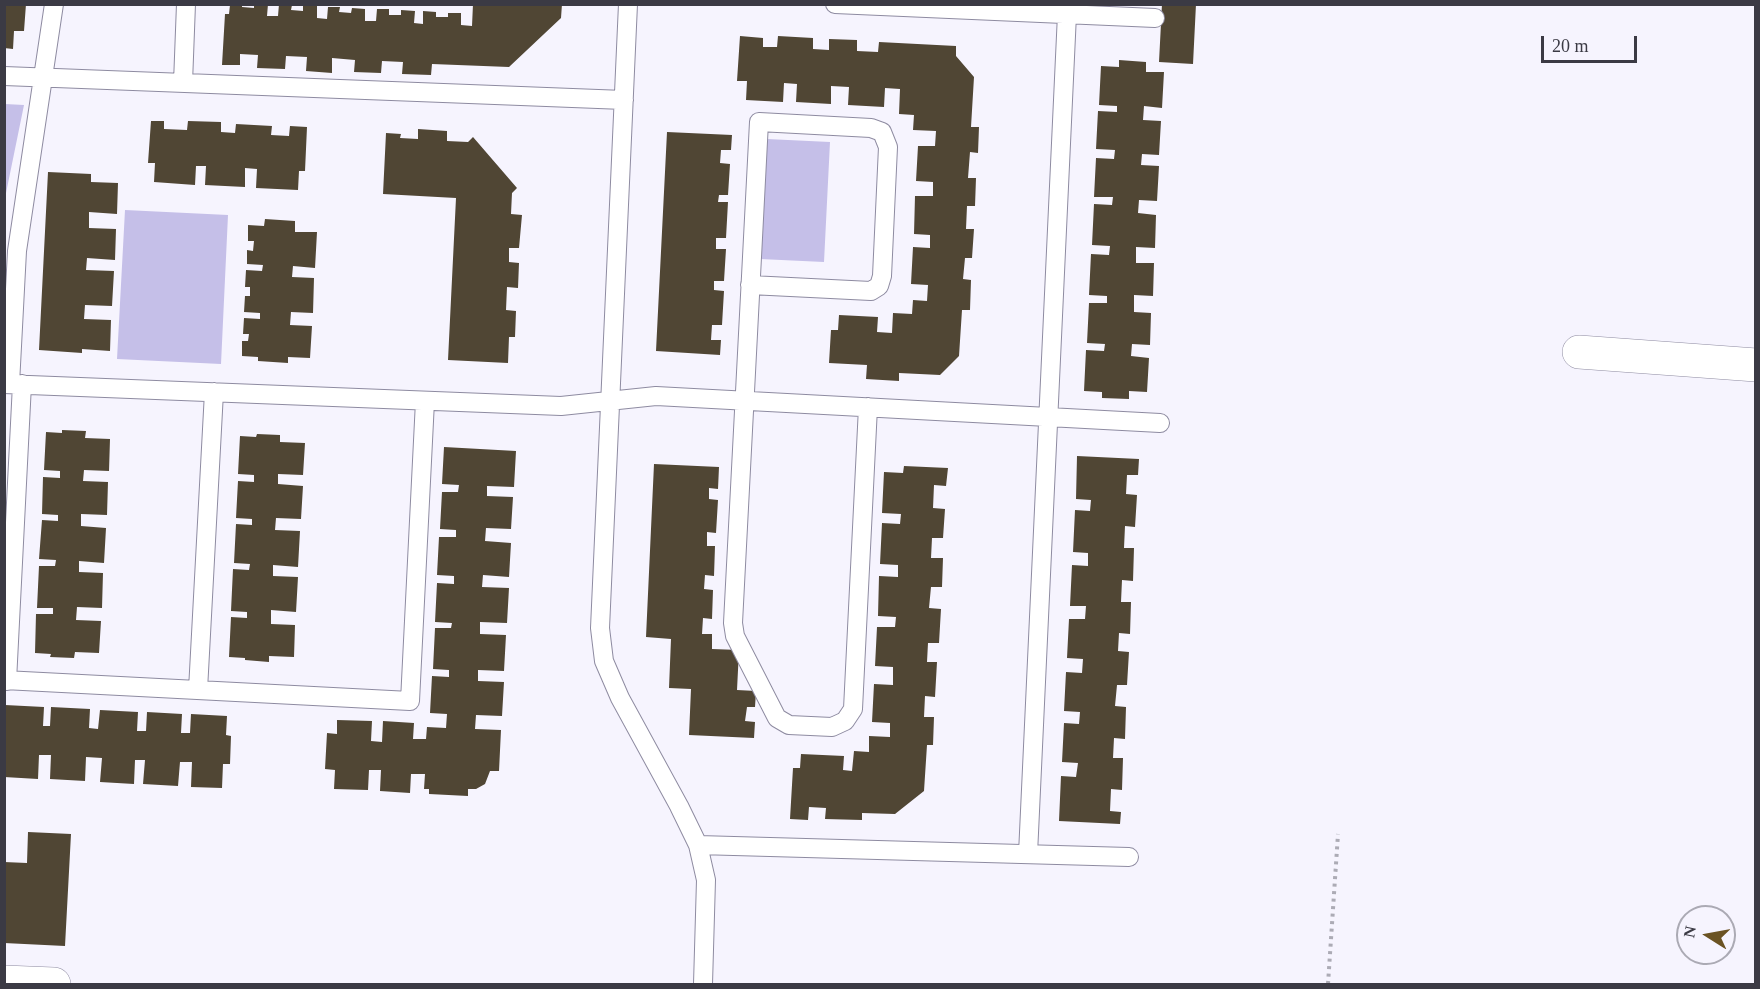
<!DOCTYPE html>
<html>
<head>
<meta charset="utf-8">
<style>
	body { margin:0 }
	#map { position:relative; width:1760px; height:989px; overflow:hidden; background:#f6f4fe; font-family:Georgia,serif }
	canvas { display:block }
	.frame { position:absolute; inset:0; border:6px solid #3b3a44; pointer-events:none }
	.north { position:absolute; left:1676px; top:905px; width:60px; height:60px; box-sizing:border-box; background:#f6f4fe; border:2px solid #abaab4; border-radius:50%; rotate:281deg; font-size:16px; font-weight:700; line-height:24px; text-align:center; color:#3b3a44 }
	.north::after { content:''; display:block; margin:auto; width:21px; height:27px; background:#6b5323; clip-path:polygon(50% 0,100% 100%,50% 72%,0 100%) }
	.scale { position:absolute; left:1541px; top:36px; width:96px; height:27px; box-sizing:border-box; border:3px solid #3b3a44; border-top:0; padding-left:8px; font-size:18px; line-height:21px; white-space:nowrap; color:#3b3a44; -webkit-text-stroke:4px #f6f4fe; paint-order:stroke }
</style>
</head>
<body>
<div id="map">
<canvas width="1760" height="989"></canvas>
<div class="frame"></div>
<div class="north">N</div>
<div class="scale">20 m</div>
</div>
<script>
const ctx = document.querySelector('canvas').getContext('2d');
ctx.lineJoin = 'round';
function fill(path, color) { ctx.fillStyle = color; ctx.fill(path, 'evenodd'); }
const poly = rows => new Path2D(rows.map(r => 'M' + r).join(''));
function trace(path, color, width, dash) { ctx.strokeStyle = color; ctx.lineWidth = width; ctx.lineCap = dash ? 'butt' : 'round'; ctx.setLineDash(dash || []); ctx.stroke(path); }
const green = poly([
	[5,104,24,105,5,198,4,104],
	[767,139,830,142,824,262,760,259],
	[125,210,228,215,221,364,117,359]
]);
const building = poly([
	[4,4,26,4,24,31,14,31,13,49,4,48],
	[254,4,268,4,267,16,278,16,279,4,292,5,291,10,303,11,303,5,317,6,317,18,327,19,328,7,340,7,339,12,351,13,352,8,365,9,365,21,376,21,377,9,389,9,389,15,401,15,401,10,415,11,414,23,423,24,423,11,436,12,436,17,448,17,448,13,461,13,461,25,472,26,473,4,562,4,561,18,509,67,432,64,431,75,402,74,403,62,382,61,381,73,354,72,355,60,332,58,332,73,306,71,307,57,286,56,285,69,257,68,258,55,240,54,240,65,222,65,225,14,229,14,230,5,242,5,242,7,254,8],
	[1162,4,1196,4,1193,64,1159,62],
	[740,36,763,38,763,47,777,47,778,36,813,38,813,49,829,50,829,39,857,40,857,51,878,52,879,42,956,46,956,56,974,77,971,127,979,127,978,153,970,152,968,178,976,178,975,206,967,206,966,229,974,229,972,258,965,258,963,279,971,280,970,310,962,310,959,356,940,375,899,373,899,381,866,379,867,365,829,363,831,330,838,330,839,315,878,317,877,332,892,333,893,313,912,314,913,300,927,301,928,285,911,284,913,247,930,248,930,235,914,234,915,196,933,196,933,182,916,181,918,146,935,146,936,131,913,130,914,115,899,114,900,89,885,88,884,107,848,105,849,87,831,86,831,104,796,102,797,84,784,83,783,102,746,100,747,81,737,81],
	[1119,60,1146,62,1146,72,1164,72,1162,108,1144,106,1143,120,1161,121,1159,155,1142,154,1141,165,1159,166,1157,201,1139,200,1138,213,1156,215,1155,248,1136,247,1136,263,1154,263,1153,296,1134,295,1134,312,1151,313,1150,345,1132,344,1131,356,1149,358,1147,392,1129,391,1129,399,1102,398,1102,392,1084,391,1086,350,1104,351,1105,344,1087,343,1089,303,1107,303,1107,296,1089,295,1091,254,1109,255,1110,246,1092,245,1094,204,1112,205,1113,197,1094,197,1096,158,1114,159,1115,150,1096,149,1098,111,1117,112,1117,106,1099,105,1101,66,1119,67],
	[151,121,164,121,164,129,187,130,188,121,221,122,221,132,235,133,236,124,272,126,271,135,289,136,290,126,307,127,305,171,299,171,298,190,256,188,257,169,245,168,245,187,205,185,206,166,196,166,195,185,154,182,155,163,148,163],
	[418,129,447,131,447,141,468,142,473,137,517,188,512,193,511,214,522,215,519,248,509,248,509,262,519,263,518,288,507,287,506,310,516,311,515,337,509,337,508,363,448,360,456,198,383,194,386,133,401,134,400,138,418,139],
	[667,132,732,135,731,150,721,150,720,163,730,164,728,195,719,195,718,202,728,202,726,238,716,238,716,249,726,249,724,281,714,281,714,290,724,291,722,325,712,325,711,340,721,340,720,355,656,351],
	[48,172,91,174,91,182,118,183,117,214,89,212,89,228,116,229,115,260,87,258,86,270,114,271,112,306,85,305,84,319,111,320,110,351,82,349,82,353,39,350],
	[265,219,295,221,295,232,317,232,315,268,293,266,292,277,314,278,313,313,291,312,290,325,312,326,310,358,288,357,288,363,258,361,258,357,242,356,242,341,248,341,249,334,243,334,244,318,260,319,260,313,244,312,245,296,250,296,250,287,245,287,246,270,262,271,263,265,247,264,247,250,253,251,254,241,248,241,248,225,264,226],
	[62,430,86,431,85,438,110,439,109,471,84,470,83,481,108,482,107,515,81,514,81,526,106,528,104,563,79,561,79,572,103,573,102,608,77,607,76,620,101,621,99,653,75,652,74,658,50,657,51,654,35,653,36,614,53,614,53,608,37,608,39,566,55,566,56,560,39,559,42,520,58,521,58,515,42,514,43,477,60,478,60,471,44,470,46,432,62,433],
	[257,434,280,435,280,442,305,443,303,475,278,474,278,484,303,486,301,519,276,518,275,530,300,531,298,567,273,565,273,576,298,577,296,612,271,610,271,624,295,625,294,657,269,656,269,662,245,660,245,658,229,657,231,617,247,618,247,612,231,611,233,569,249,570,250,564,234,563,236,524,252,525,252,519,236,518,238,481,254,482,254,475,238,474,240,436,256,437],
	[444,447,516,451,514,487,487,486,487,496,513,497,511,529,486,528,485,541,511,543,509,577,483,575,482,587,509,588,507,623,480,622,480,634,506,635,504,671,478,670,478,681,504,682,502,716,476,715,475,729,501,730,499,771,490,771,485,784,476,789,468,789,468,796,429,794,429,789,424,789,425,774,411,774,410,793,380,791,381,770,369,770,368,790,334,789,335,770,325,769,327,733,337,734,337,720,372,721,371,741,382,742,383,721,414,723,413,739,426,739,427,727,446,728,447,714,430,713,432,676,449,677,449,670,433,669,435,628,451,628,452,623,435,622,437,583,454,584,454,576,437,575,439,537,456,537,456,530,440,529,442,492,458,492,459,485,442,484],
	[1077,456,1139,459,1138,475,1127,475,1126,494,1137,495,1135,527,1125,526,1124,548,1134,548,1133,581,1122,580,1121,602,1131,602,1130,634,1119,633,1118,651,1129,652,1127,685,1117,685,1115,706,1126,707,1125,739,1114,738,1113,758,1123,758,1122,790,1111,789,1110,811,1121,812,1120,824,1059,821,1061,776,1076,777,1078,763,1062,762,1064,723,1079,724,1080,712,1064,711,1066,672,1082,673,1083,659,1067,658,1069,619,1085,619,1086,606,1070,606,1072,565,1088,566,1088,553,1073,552,1075,510,1090,511,1091,500,1076,499],
	[654,464,719,467,718,489,709,488,709,499,718,500,716,533,707,532,707,546,715,546,714,576,705,575,704,589,713,590,712,619,703,618,702,634,712,634,712,649,739,650,737,690,756,691,755,707,747,707,745,721,755,722,754,738,689,735,691,689,669,688,671,639,646,637],
	[904,466,948,468,946,486,934,485,933,508,945,509,943,538,932,538,931,558,943,558,942,587,931,587,929,608,941,609,939,643,928,643,927,662,937,662,935,697,925,696,924,717,934,717,933,745,927,745,924,791,895,814,862,813,862,820,825,819,826,808,809,807,808,820,790,819,793,768,800,768,801,754,844,756,843,770,852,771,854,751,869,752,869,736,890,737,890,723,872,722,874,684,893,685,893,667,875,666,877,627,895,627,896,617,878,616,879,576,898,577,898,565,880,564,882,523,900,524,901,514,882,513,884,472,903,473],
	[5,705,44,707,43,726,50,726,51,707,90,709,89,728,98,729,100,710,138,712,137,731,146,731,147,712,182,714,181,733,190,733,191,714,227,716,226,735,231,736,230,764,223,764,222,788,191,787,192,762,180,762,178,786,143,784,145,760,135,760,134,784,100,782,102,758,86,757,85,781,50,779,51,755,39,755,38,779,4,777],
	[28,832,71,834,65,946,4,943,4,862,27,863]
]);
const path = poly([
	[1328,984,1338,834]
]);
const service = poly([
	[628,4,600,628,604,661,620,698,679,806,698,845,706,880,703,984],
	[835,4,1155,18],
	[4,76,624,100],
	[183,83,186,4],
	[750,285,871,291,879,286,882,276,888,147,882,132,871,128,759,122,733,623,735,636,777,718,789,725,832,727,845,721,853,709,868,407],
	[4,384,561,406,656,396,1160,423],
	[10,384,17,251,54,4],
	[4,680,410,701,425,401],
	[7,681,22,384],
	[198,690,214,392],
	[698,845,1129,857],
	[1028,854,1067,14]
]);
const minor = poly([
	[1579,352,1756,365]
]);
const tertiary = poly([
	[4,982,54,984]
]);
fill(green, '#c5bfe8');
fill(building, '#504634');
trace(service, '#8e8ba1', 20);
trace(minor, '#8e8ba1', 34);
trace(tertiary, '#8e8ba1', 34);
trace(path, '#acabb5', 4, [3, 4.5]);
trace(service, '#fff', 18);
trace(minor, '#fff', 33);
trace(tertiary, '#fff', 33);
</script>
</body>
</html>
